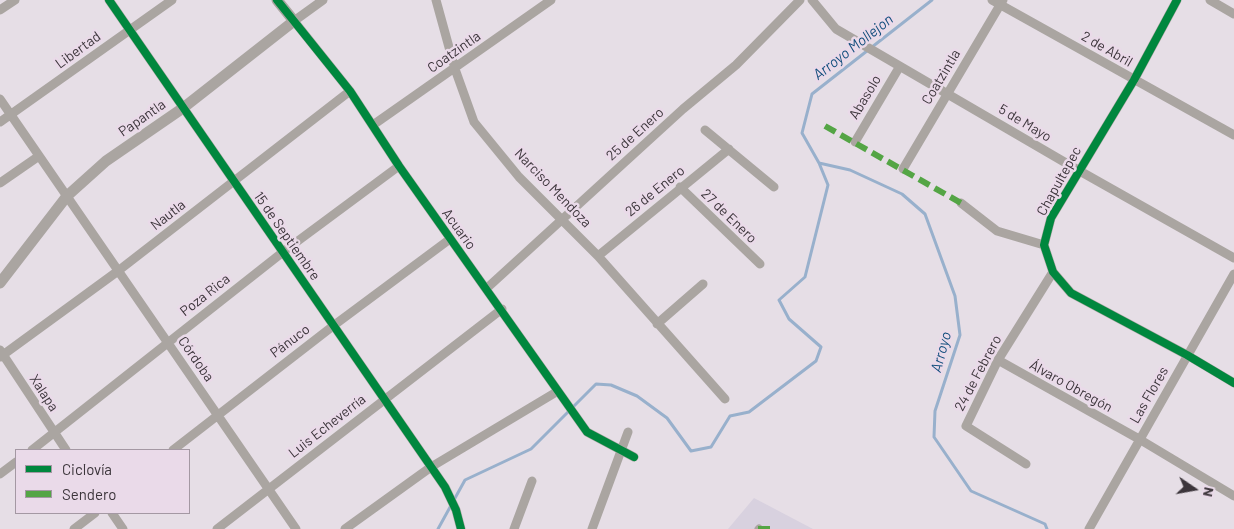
<!DOCTYPE html>
<html>
<head>
<meta charset="utf-8">
<style>
	body { margin:0 }
	#map { position:relative; width:1234px; height:529px; overflow:hidden; background:#e6dee6; font-family:Barlow,sans-serif }
	canvas { display:block }
	.legend { position:absolute; left:15px; top:449px; width:175px; height:65px; box-sizing:border-box; background:#eadae9; border:1px solid #a498a3; margin:0; padding:6px 9px; list-style:none; font-size:15px; color:#3c353b }
	.legend li { display:flex; align-items:center; gap:10px; height:25px }
	.legend b { width:25px; border:1px solid #a498a3 }
	.north { position:absolute; left:1169px; top:464px; width:50px; height:50px; -webkit-text-stroke:4px #eadae9; paint-order:stroke; rotate:102deg; font-size:14px; font-weight:700; line-height:20px; text-align:center; color:#3c353b }
	.north::after { content:''; display:block; margin:auto; width:18px; height:22px; background:#3c353b; clip-path:polygon(50% 0,100% 100%,50% 72%,0 100%) }
</style>
</head>
<body>
<div id="map">
<canvas width="1234" height="529"></canvas>
<ul class="legend">
<li><b style="height:6px;background:#00873e"></b>Ciclovía</li>
<li><b style="height:6px;background:#54a545"></b>Sendero</li>
</ul>
<div class="north">N</div>
</div>
<script>
const ctx = document.querySelector('canvas').getContext('2d');
ctx.lineJoin = 'round';
function fill(path, color) { ctx.fillStyle = color; ctx.fill(path, 'evenodd'); }
const poly = rows => new Path2D(rows.map(r => 'M' + r).join(''));
function trace(path, color, width, dash) { ctx.strokeStyle = color; ctx.lineWidth = width; ctx.lineCap = dash ? 'butt' : 'round'; ctx.setLineDash(dash || []); ctx.stroke(path); }
function drawText(font, color, halo, rows, align = 'center') {
  ctx.font = font + ' Barlow,sans-serif'; ctx.lineWidth = 5; ctx.setLineDash([]); ctx.textBaseline = 'middle'; ctx.strokeStyle = halo; ctx.fillStyle = color; for (const [text, x, y, turn = 0] of rows) {
    ctx.save(); ctx.translate(x, y); ctx.rotate((+turn || 0) * Math.PI / 180); ctx.textAlign = isNaN(turn) ? turn : align; if (halo) ctx.strokeText(text, 0, 0); ctx.fillText(text, 0, 0); ctx.restore();
  }
}
const education = poly([
	[754,498,813,529,728,529]
]);
const stream = poly([
	[819,163,850,170,902,194,925,214,955,296,960,335,935,411,934,437,971,491,1045,524,1047,529],
	[438,529,465,480,531,449,596,384,611,385,637,396,667,418,691,451,711,447,730,416,749,412,816,361,821,347,789,319,779,300,805,277,828,185,819,163,802,133,812,94,932,0]
]);
const pedestrian = poly([
	[758,529,759,528]
]);
const minor = poly([
	[109,0,445,487,456,510,461,529],
	[323,0,294,21,350,91,399,166,587,432,634,457],
	[436,0,455,69,474,122,519,177,598,256,725,399],
	[812,0,836,29,1078,170,1234,258],
	[992,0,1234,135],
	[1177,0,1134,80,1051,218,1044,245,1053,272,1071,293,1187,355,1234,383],
	[1210,0,1234,14],
	[0,10,15,0],
	[0,99,296,529],
	[0,122,172,0],
	[373,125,551,0],
	[705,130,774,187],
	[855,142,900,66],
	[903,169,1003,0],
	[0,183,39,156],
	[680,187,760,264],
	[961,203,997,231,1044,245],
	[598,256,729,149],
	[487,288,683,109,736,65,800,0],
	[657,324,703,284],
	[0,350,66,450],
	[0,357,118,271,350,91],
	[998,360,1139,439,1234,496],
	[32,450,283,252,399,166],
	[173,450,333,326,450,239],
	[1026,464,966,426,998,360,1053,272],
	[0,474,16,462],
	[112,513,123,529],
	[74,529,95,513],
	[217,529,502,309],
	[345,529,431,467,558,391],
	[514,529,532,481],
	[592,529,628,432],
	[1089,529,1234,274]
]);
const tertiary = poly([
	[0,283,67,196,106,161,183,108,294,21,277,0]
]);
const quiet = poly([
	[825,126,961,203],
	[758,529,772,529]
]);
const cycleway = poly([
	[109,0,445,487,456,510,461,529],
	[277,0,350,91,399,166,587,432,634,457],
	[1177,0,1134,80,1051,218,1044,245,1053,272,1071,293,1187,355,1234,383]
]);
const streetNames = [
	["2 de Abril",1107,49,30],
	["Libertad",78,50,-36],
	["Coatzintla",454,52,-35],
	["Coatzintla",941,77,-59],
	["Abasolo",865,97,-59],
	["Papantla",142,118,-35],
	["5 de Mayo",1025,123,31],
	["25 de Enero",635,134,-42],
	["Chapultepec",1059,181,-61],
	["Narciso Mendoza",553,188,46],
	["26 de Enero",655,191,-39],
	["Nautla",168,215,-38],
	["27 de Enero",729,216,44],
	["Acuario",459,229,54],
	["15 de Septiembre",287,236,55],
	["Poza Rica",205,295,-38],
	["Pánuco",290,341,-37],
	["Córdoba",196,359,55],
	["24 de Febrero",978,373,-62],
	["Álvaro Obregón",1071,386,29],
	["Xalapa",44,393,57],
	["Las Flores",1149,395,-60],
	["Luis Echeverría",327,426,-38]
];
const waterNames = [
	["Arroyo Mollejon",853,47,-38],
	["Arroyo",941,352,-75]
];
fill(education, '#d8d1df');
trace(stream, '#98b0cc', 3);
trace(pedestrian, '#aaa5a1', 7);
trace(minor, '#aaa5a1', 9);
trace(tertiary, '#aaa5a1', 11);
trace(quiet, '#54a545', 6, [12, 6]);
trace(cycleway, '#00873e', 8);
drawText('14px', '#3c353b', '#eadae9', streetNames);
drawText('italic 15px', '#114d7c', '#eadae9', waterNames);
</script>
</body>
</html>
